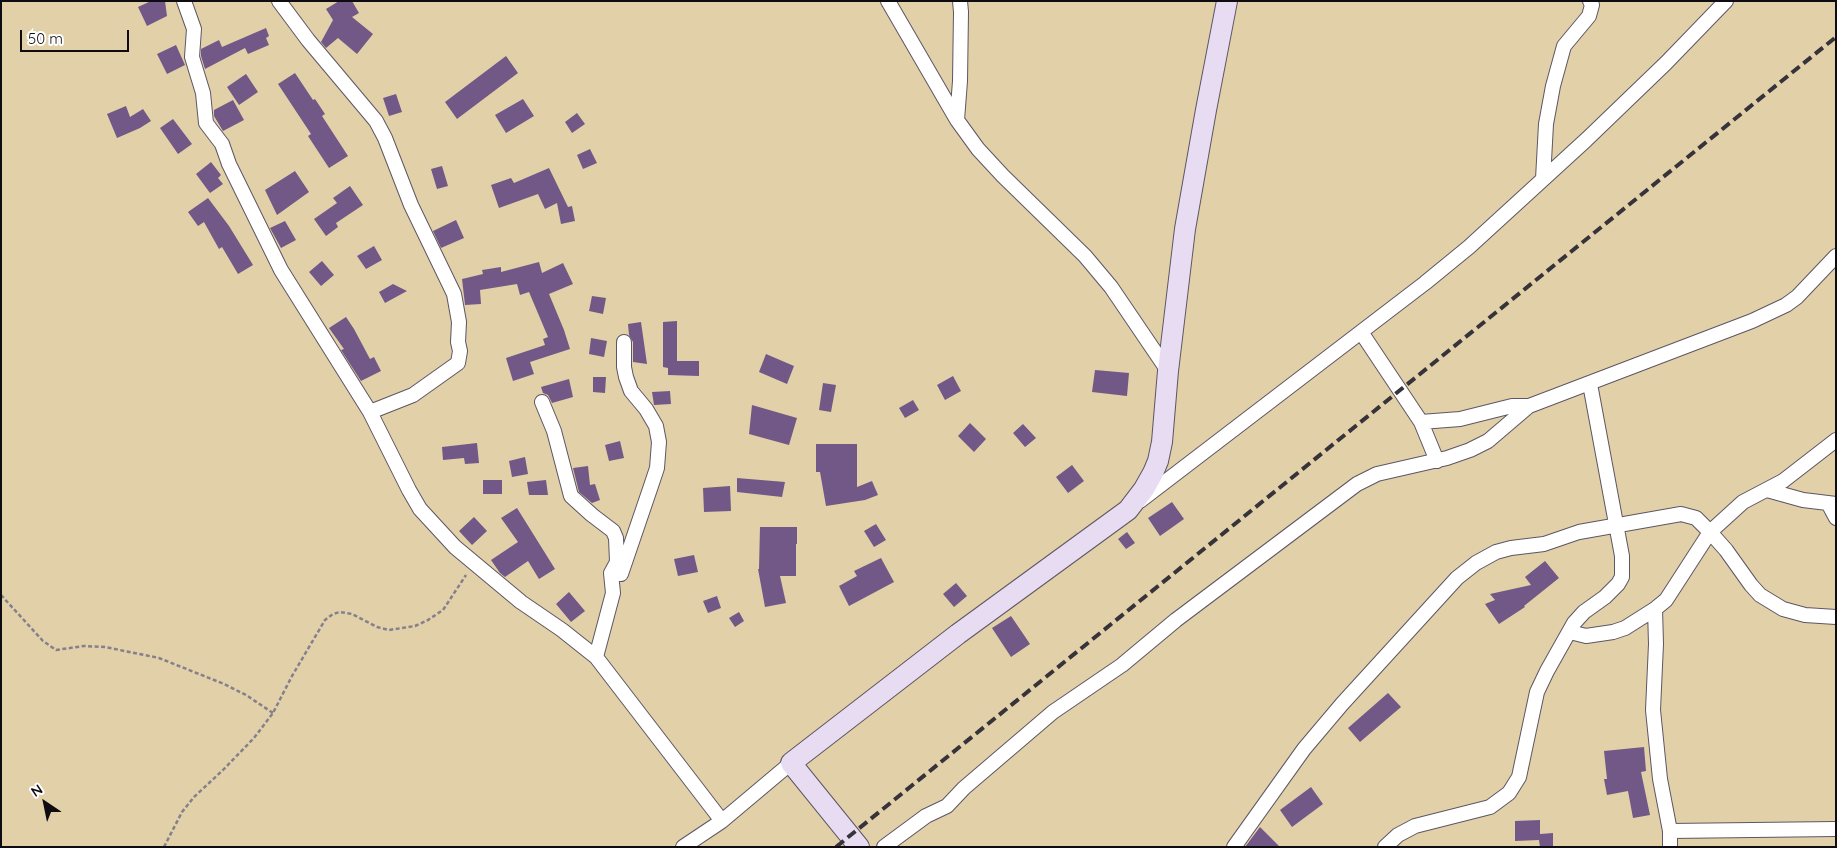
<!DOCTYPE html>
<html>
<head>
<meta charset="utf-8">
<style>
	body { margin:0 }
	#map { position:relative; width:1837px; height:848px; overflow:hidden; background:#e3dbeb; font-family:Quicksand,sans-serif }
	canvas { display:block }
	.frame { position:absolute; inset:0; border:2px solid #0f0c11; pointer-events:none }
	.north { position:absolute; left:20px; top:778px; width:50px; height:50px; -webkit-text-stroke:4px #fff; paint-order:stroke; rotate:326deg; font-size:14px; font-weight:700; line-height:20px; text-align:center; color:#0f0c11 }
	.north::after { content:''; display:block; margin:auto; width:18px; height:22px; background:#0f0c11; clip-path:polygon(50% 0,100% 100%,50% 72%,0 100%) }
	.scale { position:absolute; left:20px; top:30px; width:109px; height:22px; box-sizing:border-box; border:2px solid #0f0c11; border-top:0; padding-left:6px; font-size:15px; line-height:18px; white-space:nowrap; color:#0f0c11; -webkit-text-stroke:4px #fff; paint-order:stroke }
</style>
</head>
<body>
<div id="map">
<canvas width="1837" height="848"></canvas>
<div class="frame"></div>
<div class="north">N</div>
<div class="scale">50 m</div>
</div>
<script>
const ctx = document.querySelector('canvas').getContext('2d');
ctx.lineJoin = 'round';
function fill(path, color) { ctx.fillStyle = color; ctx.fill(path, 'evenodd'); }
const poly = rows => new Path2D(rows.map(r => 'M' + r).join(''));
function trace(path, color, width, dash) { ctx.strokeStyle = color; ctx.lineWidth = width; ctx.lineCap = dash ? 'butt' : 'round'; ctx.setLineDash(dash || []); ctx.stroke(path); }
const green = poly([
	[1,1,1836,1,1836,847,1,847]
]);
const building = poly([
	[151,1,165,1,167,16,147,26,138,7],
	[339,1,352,1,359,13,352,17,373,34,357,54,338,38,326,48,321,42,333,20,326,9],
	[266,28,269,36,266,38,269,45,248,54,245,48,205,69,201,56,201,49,219,40,222,47],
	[176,45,185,65,167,74,157,54],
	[506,56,518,73,457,119,445,102],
	[295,73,313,100,315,99,325,114,322,116,348,156,329,168,308,136,311,134,278,84],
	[246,74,258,92,239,105,227,87],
	[396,94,402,112,389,116,383,98],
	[523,99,534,116,506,133,495,115],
	[233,100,244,120,223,131,214,116,214,110],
	[126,106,130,117,143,109,151,121,140,128,117,138,107,114],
	[577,113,585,124,572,133,565,122],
	[173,119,192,144,178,154,160,128],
	[590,149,597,163,583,169,577,155],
	[211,162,221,175,218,178,223,184,210,193,196,174],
	[442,166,448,186,437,189,431,169],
	[549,168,568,207,572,206,575,221,561,224,557,203,545,209,538,194,499,208,491,185,511,178,514,183],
	[295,171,309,192,277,215,265,190],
	[350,186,363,205,336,223,338,227,326,236,314,219,337,203,333,198],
	[208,198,229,226,253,265,238,274,222,247,219,249,204,222,198,226,188,212],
	[456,220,464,238,441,248,433,231],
	[285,221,296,240,281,248,270,228],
	[374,246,382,260,366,269,357,256],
	[322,261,334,275,321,286,309,272],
	[539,262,542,273,563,263,573,284,549,294,564,330,570,349,530,362,534,374,513,381,506,358,545,345,543,339,548,337,529,292,520,295,517,284,480,290,481,304,465,305,462,279,483,274,482,270,501,267,501,272],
	[393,284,407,291,385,303,379,292],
	[592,296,606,298,603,314,589,311],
	[346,317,354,329,370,359,374,357,381,371,361,381,341,350,344,349,329,328],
	[677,321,677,361,699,361,699,376,668,375,668,368,663,367,663,322],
	[641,322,647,364,633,362,633,342,629,335,628,324],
	[591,338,607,341,604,357,589,354],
	[766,354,794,366,787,384,759,372],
	[1095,370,1129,373,1127,396,1092,392],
	[953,376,961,391,945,400,937,385],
	[593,377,606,377,605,393,593,392],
	[569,379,573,397,552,403,548,395,543,393,541,387],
	[823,383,836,385,831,412,819,410],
	[670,391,671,404,654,405,652,392],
	[913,400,919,410,905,418,899,408],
	[752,405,797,418,789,445,749,434],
	[970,423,986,439,974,452,958,436],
	[1023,424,1036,438,1025,447,1013,433],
	[620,441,624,458,609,461,605,445],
	[477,443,479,463,465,464,464,458,443,460,442,447],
	[816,444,857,444,857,487,872,481,878,495,865,500,826,506,820,472,816,472],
	[525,457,528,474,512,477,509,461],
	[1072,465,1084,481,1068,493,1056,477],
	[588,466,590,485,595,484,600,500,592,503,579,492,573,468],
	[737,478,785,482,782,497,737,492],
	[483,480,502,480,502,494,483,494],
	[546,480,548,495,529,495,527,482],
	[730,486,731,511,704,512,703,488],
	[1172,502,1184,519,1160,536,1148,518],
	[517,508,555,569,539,579,528,561,505,577,500,573,491,560,518,542,501,518],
	[474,517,487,531,472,545,459,531],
	[876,524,886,540,874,547,864,531],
	[760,527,797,527,797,544,796,544,796,576,780,576,786,603,765,607,758,569,759,569],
	[1127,532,1135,543,1126,549,1118,539],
	[694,555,698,572,678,576,674,559],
	[881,558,894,582,849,606,839,586,857,576,854,571],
	[1545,561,1559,578,1524,606,1525,607,1499,624,1485,604,1495,600,1490,594,1531,585,1525,577],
	[956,583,967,596,954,607,943,594],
	[569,592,585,611,571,622,556,604],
	[717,596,721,608,708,613,703,601],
	[739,612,744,621,735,627,729,618],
	[1011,616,1030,644,1011,657,992,628],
	[1388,693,1401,707,1360,742,1348,728],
	[1644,747,1646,771,1641,772,1650,815,1633,818,1628,791,1607,795,1604,779,1607,779,1604,751],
	[1311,787,1323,804,1292,827,1280,810],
	[1540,820,1540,834,1553,833,1553,847,1540,847,1539,840,1515,841,1515,821],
	[1260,827,1280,847,1245,847]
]);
const path = poly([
	[1,595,43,641,56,650,84,646,105,647,159,658,224,684,246,695,273,713],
	[164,847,182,812,194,797,223,770,254,738,273,713,292,676,325,620,333,614,340,612,352,614,377,627,389,630,415,626,428,620,443,610,466,575]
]);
const street = poly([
	[184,1,194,29,192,57,203,93,206,123,222,144,229,164,281,270,370,412,409,490,420,509,455,547,521,602,562,630,596,657],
	[279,1,308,40,376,121,385,138,411,205,454,294,459,322,458,342,460,351,458,363,413,395,370,412],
	[888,1,957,120,978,149,1003,176,1085,256,1111,287,1168,371],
	[957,120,960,81,961,12,960,1],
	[1543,179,1546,124,1553,86,1564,46,1589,16,1592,5,1590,1],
	[1361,332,1421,422,1437,461],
	[542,402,554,431,571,496,592,515,613,531,616,538,617,562,611,573,613,593,596,657,722,821],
	[1421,422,1460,419,1512,406,1529,406],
	[1767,490,1803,500,1836,504],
	[1140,501,1425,283,1469,247,1586,140,1666,63,1726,1],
	[1828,503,1836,518],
	[621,574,651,486,657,468,659,442,656,426,646,409,631,391,626,377,624,367,624,342],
	[1655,609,1656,644,1653,710,1660,779,1670,831,1670,847],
	[1570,632,1586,636,1613,632,1625,628,1655,609,1666,600,1710,532,1726,550,1751,585,1760,595,1783,609,1805,615,1836,617],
	[1670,831,1836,829],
	[683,847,722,821,791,763],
	[884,847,926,816,947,806,964,788,1053,712,1122,665,1176,620,1357,484,1377,474,1447,458,1470,450,1488,441,1529,406,1752,321,1786,305,1797,297,1836,256],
	[1234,847,1304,749,1342,704,1457,578,1476,563,1496,552,1511,548,1544,544,1579,532,1681,514,1696,518,1710,532,1743,502,1783,481,1836,440],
	[1385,847,1398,835,1415,826,1490,807,1509,793,1519,777,1537,692,1547,671,1574,623,1584,612,1605,597,1618,584,1622,577,1622,556,1590,384]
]);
const secondary = poly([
	[859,847,791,763,958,634,1128,510,1144,489,1153,473,1158,461,1162,442,1168,371,1185,229,1206,110,1227,1]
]);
const rail = poly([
	[836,847,1836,37]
]);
fill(green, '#e2d0a8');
fill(building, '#715887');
trace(street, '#5d5663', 16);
trace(secondary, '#5d5663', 22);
trace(path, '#85808b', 2.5, [4, 2.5]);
trace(street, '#fff', 14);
trace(secondary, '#e8dcf3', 20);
trace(rail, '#37333a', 4, [10, 5]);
</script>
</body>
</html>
